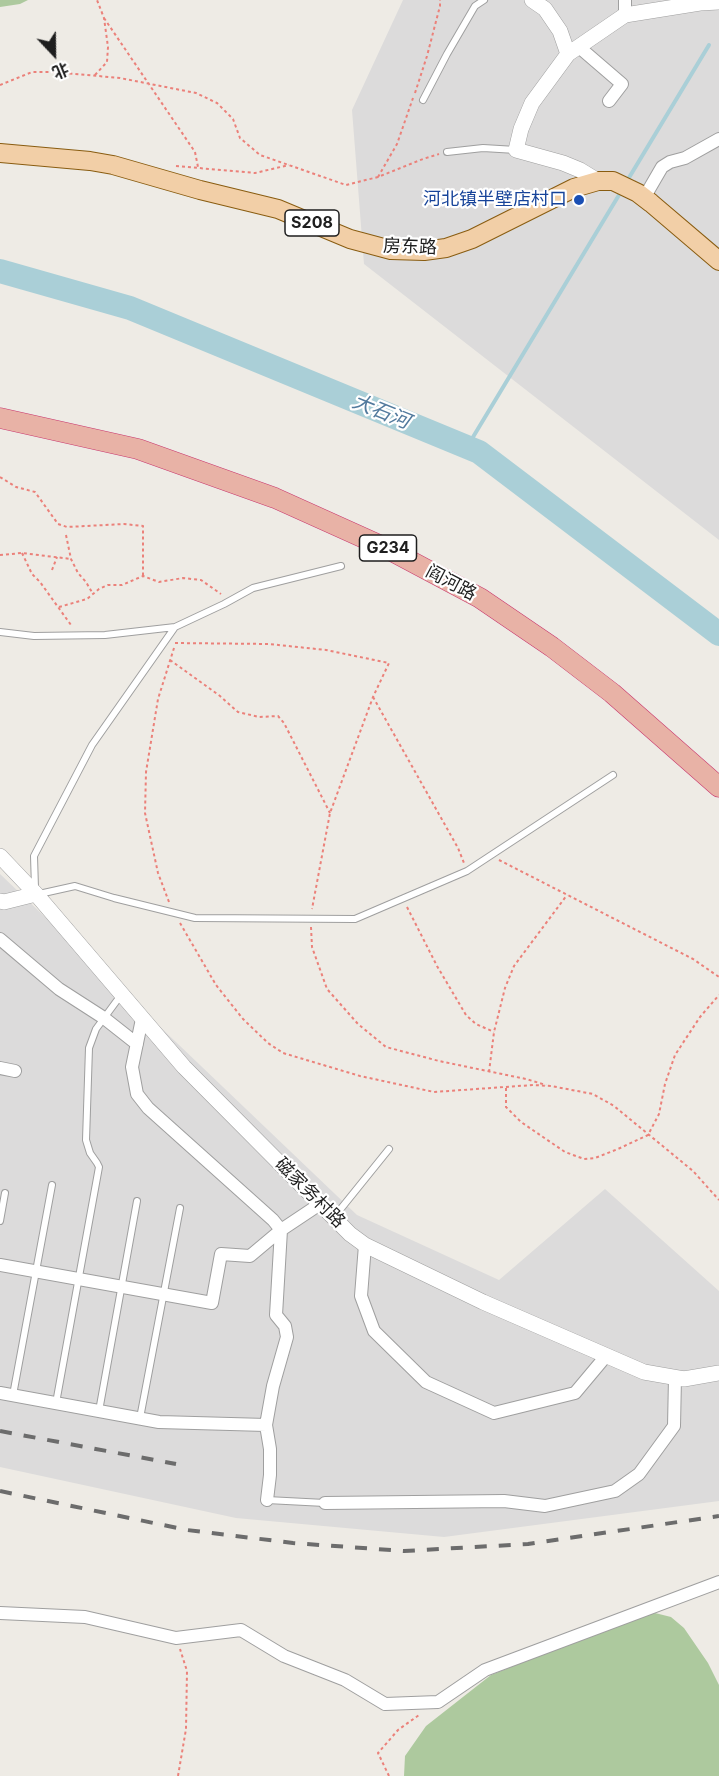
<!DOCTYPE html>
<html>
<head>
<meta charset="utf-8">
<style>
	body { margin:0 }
	#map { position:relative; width:719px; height:1776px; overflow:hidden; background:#eeebe5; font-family:Inter,"Noto Sans SC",sans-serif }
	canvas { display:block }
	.north { position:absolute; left:24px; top:24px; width:60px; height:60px; -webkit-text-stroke:4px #fff; paint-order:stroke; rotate:158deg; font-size:16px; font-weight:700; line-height:24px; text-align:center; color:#1e1e1e }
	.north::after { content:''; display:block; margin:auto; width:21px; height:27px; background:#1e1e1e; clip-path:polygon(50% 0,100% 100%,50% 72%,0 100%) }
</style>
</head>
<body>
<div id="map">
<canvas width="719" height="1776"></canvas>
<div class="north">北</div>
</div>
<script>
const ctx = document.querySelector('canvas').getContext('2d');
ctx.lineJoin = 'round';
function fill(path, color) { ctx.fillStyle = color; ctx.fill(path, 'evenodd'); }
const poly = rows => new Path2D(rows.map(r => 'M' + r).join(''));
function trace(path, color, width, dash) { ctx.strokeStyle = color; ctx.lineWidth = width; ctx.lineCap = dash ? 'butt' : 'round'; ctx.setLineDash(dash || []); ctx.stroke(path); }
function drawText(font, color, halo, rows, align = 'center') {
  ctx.font = font + ' Inter,"Noto Sans SC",sans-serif'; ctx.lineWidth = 4.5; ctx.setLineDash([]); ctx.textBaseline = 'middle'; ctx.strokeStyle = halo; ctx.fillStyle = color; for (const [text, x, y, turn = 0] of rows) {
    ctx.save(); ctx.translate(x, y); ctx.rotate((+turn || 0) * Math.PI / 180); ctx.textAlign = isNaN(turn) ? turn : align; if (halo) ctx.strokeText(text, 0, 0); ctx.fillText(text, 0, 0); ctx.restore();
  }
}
const residential = poly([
	[403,0,719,0,719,540,364,264,352,110],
	[0,874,357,1215,499,1280,605,1189,719,1291,719,1501,444,1537,236,1518,0,1467]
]);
const forest = poly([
	[0,0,28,0,20,4,0,7],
	[655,1613,671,1617,684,1628,708,1663,719,1685,719,1776,404,1776,405,1756,426,1726,491,1675,634,1618]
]);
const stream = poly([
	[627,181,709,45],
	[467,447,622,190]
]);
const river = poly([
	[0,271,130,308,479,452,719,634]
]);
const path = poly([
	[104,18,195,152,198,167],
	[95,75,107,62,108,47,104,18,97,0],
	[0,85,32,72,54,72,120,78,196,93,217,103,233,119,240,138,260,155,346,185,378,177,423,159,439,154],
	[415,93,427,56,440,6,440,0],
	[176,166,255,173,289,165],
	[378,177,397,144,413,98],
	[0,477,16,487,35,492,58,524,67,527,124,524,143,526,143,576],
	[66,535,71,559,78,573,86,582,93,594],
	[22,553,32,574,40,582,71,625],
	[0,555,22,553,71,559],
	[52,570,57,557],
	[59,607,87,599,99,589,108,585,122,585,143,576,159,582,183,578,201,580,221,594],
	[175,643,269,644,326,650,389,663,373,697,330,813,312,909],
	[170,660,220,696,238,712,259,717,278,716,284,723,330,813],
	[373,697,458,848,464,863],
	[499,860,693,959,719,977],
	[169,902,158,873,145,813,146,772,158,699,174,648],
	[407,907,437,966,466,1015,476,1024,494,1032],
	[180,923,216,985,243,1019,268,1043,283,1053,360,1076,434,1092,533,1085,551,1086,593,1094,614,1106,693,1171,719,1200],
	[311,927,312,947,327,989,358,1024,386,1047,439,1061,526,1079,546,1085],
	[489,1072,494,1032,505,988,514,966,567,895],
	[506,1088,506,1107,521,1122,565,1152,584,1159,595,1158,618,1149,648,1135,659,1114,665,1084,675,1055,700,1017,719,995],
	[178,1776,186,1729,187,1671,180,1649],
	[389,1776,378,1753,398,1730,419,1715]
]);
const service = poly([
	[423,100,447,54,475,6,484,0],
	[447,152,483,148,516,150],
	[0,632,34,636,105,635,175,627],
	[35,888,34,856,92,745,175,627,224,604,253,588,341,566],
	[39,894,75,886,114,898,195,918,355,919,467,871,613,775],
	[335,1216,389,1149],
	[0,1221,5,1193],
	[13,1395,52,1185],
	[56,1403,99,1167,97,1163,90,1153,86,1140,89,1048,96,1029,121,995],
	[99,1411,137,1201],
	[140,1418,180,1208],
	[267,1500,325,1503]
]);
const minor = poly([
	[625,15,625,0],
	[579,47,622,84,609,101],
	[644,198,662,167,670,162,685,158,719,139],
	[0,939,59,989,104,1018,137,1044],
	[142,1019,132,1067,137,1094,148,1108,273,1220,281,1230,276,1315,285,1326,287,1337,273,1386,266,1425,270,1449,270,1475,267,1500],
	[0,1068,15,1071],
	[365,1245,361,1296,374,1331,426,1382,494,1413,575,1393,606,1356],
	[0,1265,212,1303,221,1254,250,1256,281,1230,320,1204],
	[0,1393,159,1422,266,1425],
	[325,1503,504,1501,545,1506,615,1491,639,1474,674,1426,675,1378],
	[0,1613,85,1617,176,1638,241,1630,284,1656,345,1680,385,1704,438,1702,485,1670,719,1582]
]);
const tertiary = poly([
	[532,0,545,9,560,31,568,54],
	[598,181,580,170,563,163,516,150,521,129,532,103,568,54,625,15,700,3,719,2],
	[0,856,36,894,184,1067,350,1234,365,1245,483,1302,644,1372,684,1379,719,1373],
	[0,901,4,902,36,894]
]);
const primary = poly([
	[0,153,90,161,113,165,200,190,278,209,350,239,391,250,424,251,446,248,472,239,574,188,598,181,613,181,638,193,651,203,719,261]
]);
const trunk = poly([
	[0,418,138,449,275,498,386,548,480,598,552,647,612,693,719,787]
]);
const rail = poly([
	[0,1431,176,1464],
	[0,1491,187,1530,293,1543,404,1551,528,1544,719,1516]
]);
const markers = [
	[579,200,6,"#1a4fb4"]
];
const shields = [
	[312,223,54],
	[388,548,57]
];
const shieldNames = [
	["S208",312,223],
	["G234",388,548]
];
const transitNames = [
	["河北镇半壁店村口",567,200]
];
const streetNames = [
	["房东路",410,247,2],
	["阎河路",451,583,28],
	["磁家务村路",310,1193,45]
];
const waterNames = [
	["大石河",381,412,22]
];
fill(residential, '#dcdbdb');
fill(forest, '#adc99e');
trace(stream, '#aacfd7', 4);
trace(river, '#aacfd7', 24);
trace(service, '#9f9f9f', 8);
trace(minor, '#9f9f9f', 14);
trace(tertiary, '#9f9f9f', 16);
trace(primary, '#895c10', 20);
trace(trunk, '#c8376e', 21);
trace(path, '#eb817a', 2, [3, 3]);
trace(service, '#fff', 6);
trace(minor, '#fff', 12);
trace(tertiary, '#fff', 15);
trace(primary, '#f2cfa7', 18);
trace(trunk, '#e8b2a6', 20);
trace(rail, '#6c6c6c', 4, [12, 12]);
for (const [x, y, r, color] of markers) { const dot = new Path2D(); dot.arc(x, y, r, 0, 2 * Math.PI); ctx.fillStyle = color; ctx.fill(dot); trace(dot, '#fff', 2); }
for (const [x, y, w] of shields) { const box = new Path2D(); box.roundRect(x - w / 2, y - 13, w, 26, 4.5); ctx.fillStyle = '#fff'; ctx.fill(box); trace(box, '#1e1e1e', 1.5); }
drawText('bold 16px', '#1e1e1e', null, shieldNames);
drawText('18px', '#164399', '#fff', transitNames, 'right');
drawText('18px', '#1e1e1e', '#fff', streetNames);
drawText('italic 20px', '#527a9d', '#fff', waterNames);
</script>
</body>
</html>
